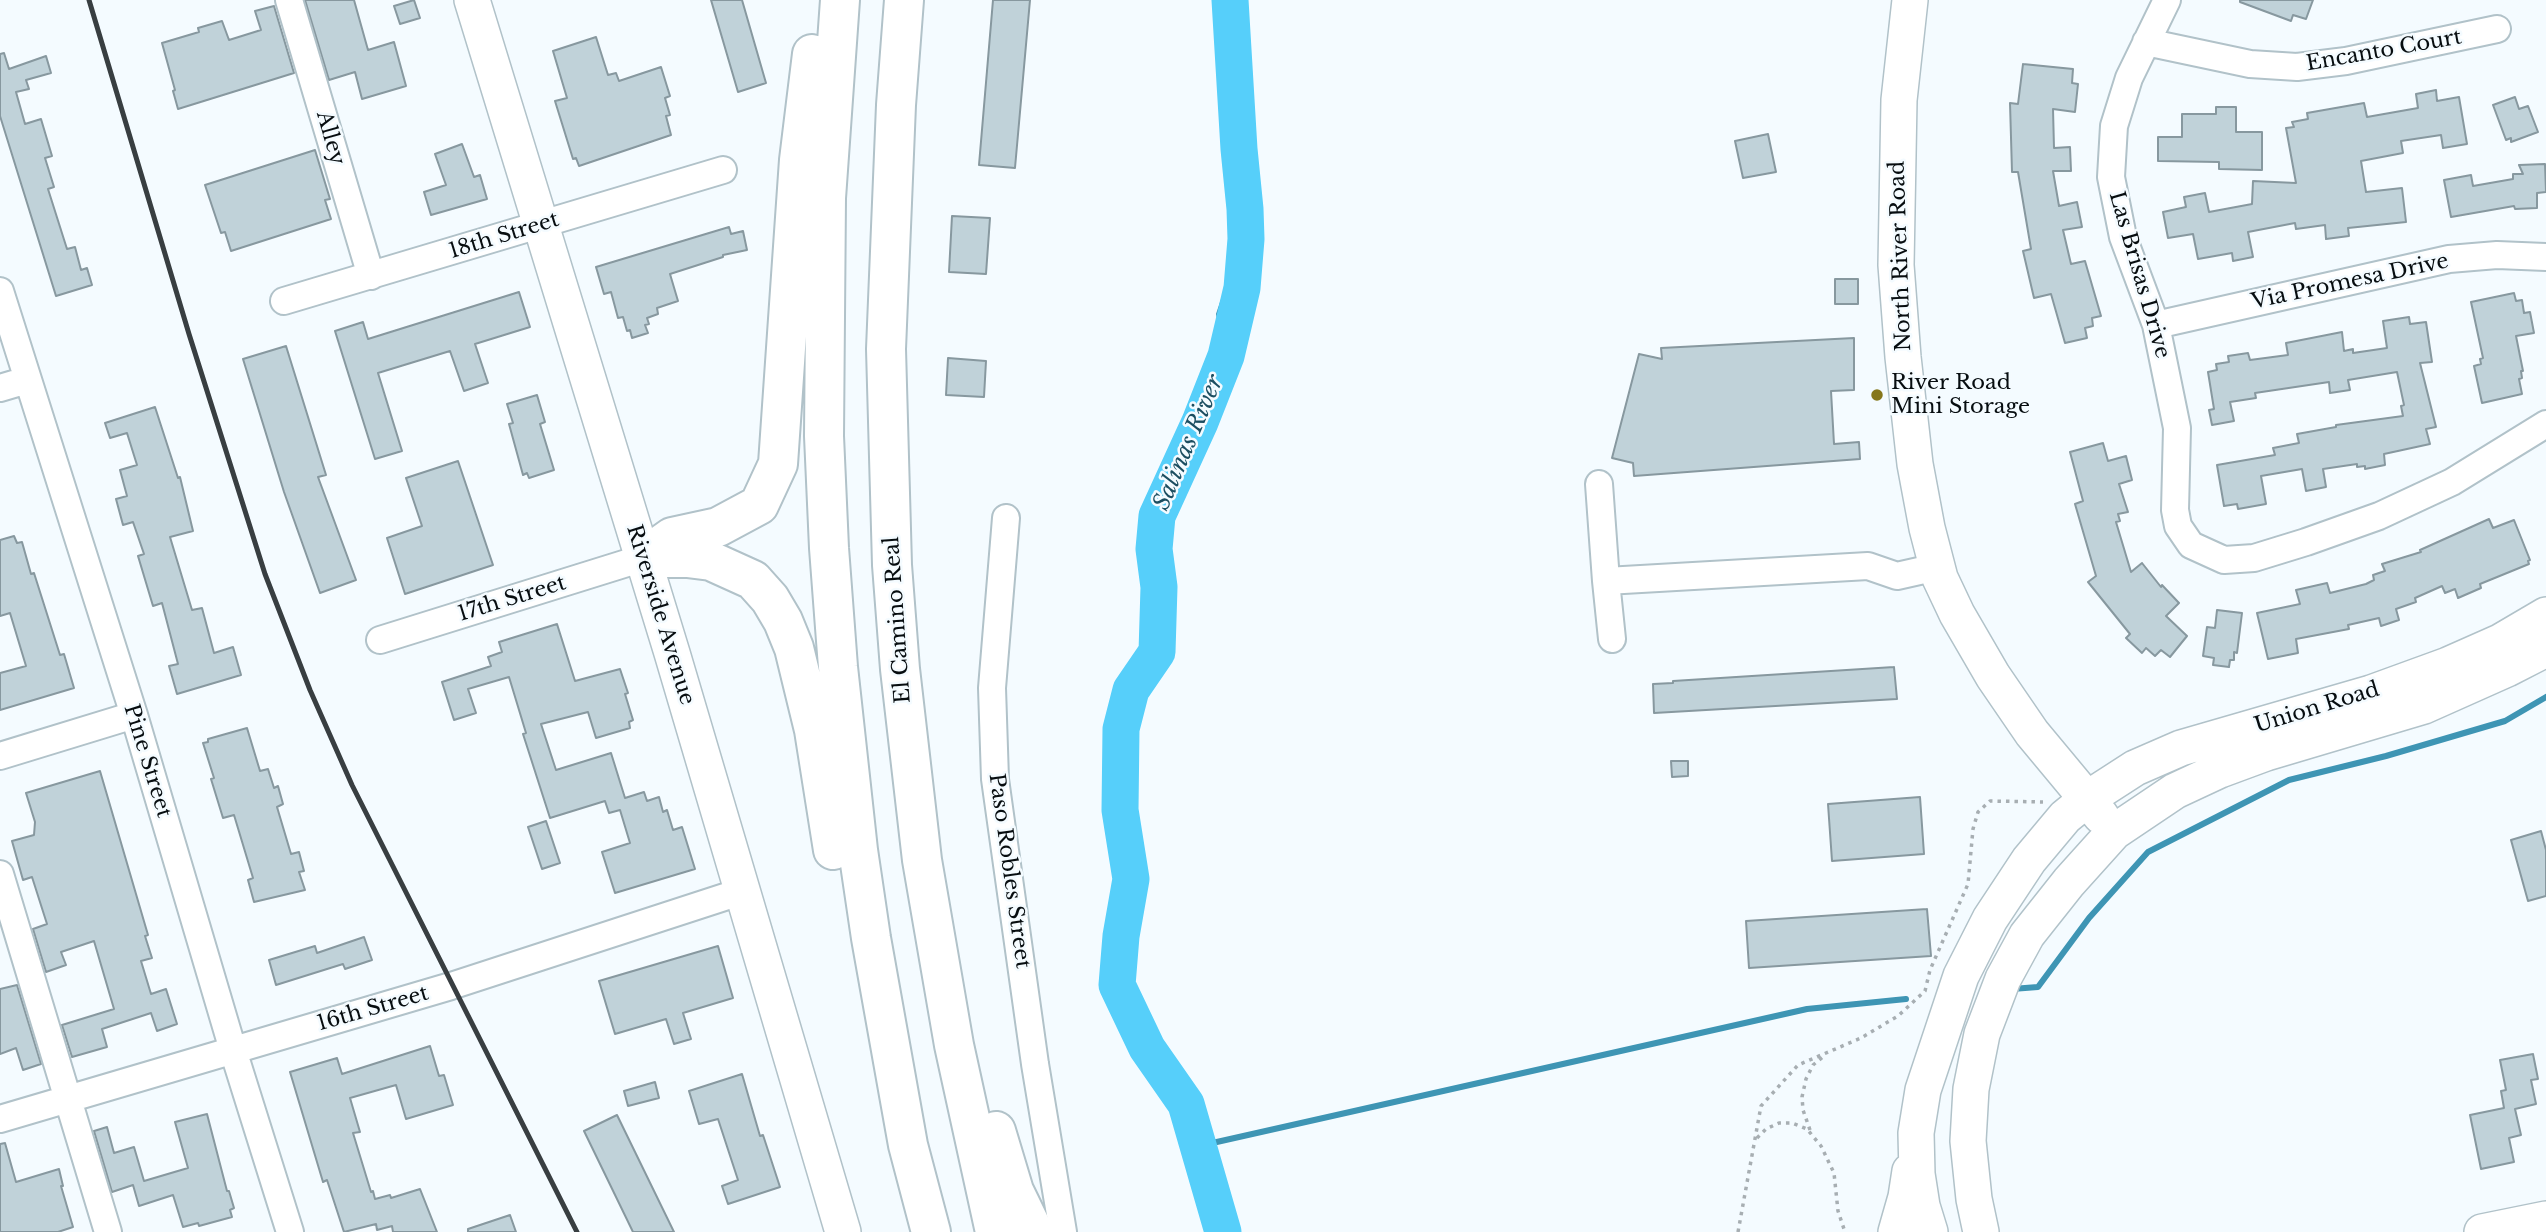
<!DOCTYPE html>
<html>
<head>
<meta charset="utf-8">
<style>
	body { margin:0 }
	canvas { display:block; background:#f4fbff }
</style>
</head>
<body>
<canvas width="2546" height="1232"></canvas>
<script>
const ctx = document.querySelector('canvas').getContext('2d');
ctx.lineJoin = 'round';
function fill(path, color) { ctx.fillStyle = color; ctx.fill(path, 'evenodd'); }
const poly = rows => new Path2D(rows.map(r => 'M' + r).join(''));
function trace(path, color, width, dash) { ctx.strokeStyle = color; ctx.lineWidth = width; ctx.lineCap = dash ? 'butt' : 'round'; ctx.setLineDash(dash || []); ctx.stroke(path); }
function drawText(font, color, halo, rows, align = 'center') {
  ctx.font = font + ' "Libre Baskerville",serif'; ctx.lineWidth = 5; ctx.setLineDash([]); ctx.textBaseline = 'middle'; ctx.strokeStyle = halo; ctx.fillStyle = color; for (const [text, x, y, turn = 0] of rows) {
    ctx.save(); ctx.translate(x, y); ctx.rotate((+turn || 0) * Math.PI / 180); ctx.textAlign = isNaN(turn) ? turn : align; if (halo) ctx.strokeText(text, 0, 0); ctx.fillText(text, 0, 0); ctx.restore();
  }
}
const water = poly([
	[1256,233,1262,246,1251,312,1226,356,1217,314,1241,243,1256,233]
]);
const stream = poly([
	[2012,989,2038,987,2089,918,2148,852,2289,780,2386,756,2505,721,2546,697],
	[1199,1146,1807,1009,1906,999]
]);
const river = poly([
	[1223,1232,1186,1104,1147,1048,1117,985,1121,936,1131,879,1120,810,1121,729,1131,690,1157,652,1159,587,1154,549,1157,516,1200,422,1226,356,1242,288,1246,239,1245,209,1239,149,1230,0]
]);
const building = poly([
	[305,0,354,0,368,50,394,42,406,86,362,99,355,72,329,80,305,0],
	[414,0,420,18,400,24,394,6,414,0],
	[711,0,742,0,766,83,738,92,711,0],
	[993,0,1030,0,1015,168,979,165,993,0],
	[2240,0,2313,0,2306,19,2293,15,2291,21,2240,2,2240,0],
	[274,6,294,73,178,109,173,91,175,90,162,43,199,32,198,28,222,21,229,40,261,30,255,11,274,6],
	[596,37,608,75,616,73,619,81,661,67,670,96,665,98,670,115,666,116,671,135,579,166,576,158,573,159,555,101,567,98,553,51,596,37],
	[4,53,9,69,46,56,51,73,26,80,29,89,16,92,25,124,41,119,52,156,45,158,54,187,48,189,67,249,75,247,81,270,87,268,92,285,56,296,0,116,0,54,4,53],
	[2023,64,2073,69,2072,83,2078,84,2075,112,2053,109,2054,148,2070,147,2071,171,2053,171,2059,206,2077,202,2082,227,2063,230,2071,264,2085,261,2101,316,2092,318,2093,326,2085,328,2087,338,2065,343,2051,294,2034,298,2023,251,2031,249,2018,172,2012,172,2010,103,2018,104,2023,64],
	[2436,90,2437,101,2459,97,2467,144,2443,148,2441,135,2401,141,2403,153,2361,161,2366,192,2402,188,2406,222,2348,228,2349,236,2326,239,2325,225,2296,229,2295,223,2248,232,2253,257,2233,261,2232,253,2198,259,2193,234,2168,238,2163,212,2186,207,2184,197,2205,193,2209,212,2252,204,2253,181,2296,183,2286,128,2294,127,2292,122,2308,119,2307,113,2364,103,2367,117,2418,108,2416,94,2436,90],
	[2515,97,2519,109,2528,106,2538,132,2511,142,2511,138,2506,140,2493,105,2515,97],
	[2216,107,2236,107,2236,132,2262,132,2262,170,2219,169,2219,162,2158,161,2158,137,2182,137,2182,114,2216,114,2216,107],
	[1768,134,1776,172,1743,178,1735,141,1768,134],
	[462,144,474,177,480,175,487,199,431,215,424,192,446,185,435,154,462,144],
	[315,150,330,199,325,200,331,219,231,251,225,232,221,233,205,185,315,150],
	[2545,164,2546,192,2537,193,2537,208,2515,209,2514,206,2451,217,2444,180,2471,175,2473,186,2513,179,2513,174,2523,174,2519,165,2545,164],
	[952,216,990,218,986,274,949,272,952,216],
	[729,227,731,234,743,231,747,250,723,255,723,257,670,274,678,301,657,308,658,314,647,318,649,324,645,325,648,333,632,338,630,330,627,331,623,317,618,318,611,292,604,294,596,267,729,227],
	[1835,279,1858,279,1858,304,1835,304,1835,279],
	[519,292,530,327,475,344,488,383,464,391,450,351,378,373,402,451,375,459,335,331,363,322,368,339,519,292],
	[2514,293,2516,301,2522,300,2524,313,2530,312,2534,333,2516,336,2523,371,2521,371,2522,378,2519,379,2522,394,2482,403,2474,366,2481,364,2480,359,2483,358,2471,302,2514,293],
	[2409,317,2410,324,2426,322,2432,362,2420,363,2436,427,2426,429,2430,444,2384,454,2385,465,2365,469,2365,466,2357,467,2357,464,2323,469,2326,487,2306,491,2302,469,2261,476,2266,504,2238,509,2237,504,2224,506,2217,465,2275,455,2273,448,2299,443,2297,434,2336,427,2336,425,2403,416,2401,406,2404,405,2397,372,2348,380,2350,390,2330,393,2329,382,2255,393,2256,398,2230,402,2234,421,2212,425,2209,410,2214,409,2208,372,2217,370,2216,364,2229,362,2228,356,2248,353,2250,360,2288,355,2286,343,2342,332,2344,351,2353,349,2353,353,2387,348,2383,321,2409,317],
	[1854,338,1854,390,1831,391,1834,444,1859,442,1860,459,1634,476,1633,463,1612,458,1639,354,1662,359,1661,348,1854,338],
	[286,346,326,475,318,477,356,580,320,593,284,492,243,359,286,346],
	[948,358,986,361,984,397,946,395,948,358],
	[537,395,545,422,540,424,554,470,529,478,527,473,523,475,509,424,513,423,507,404,537,395],
	[155,407,178,478,180,477,193,531,170,537,192,610,202,608,214,653,233,647,241,675,177,694,169,666,178,664,162,603,153,606,138,556,144,554,133,522,123,525,116,499,127,496,120,470,137,465,127,433,110,438,105,423,155,407],
	[2103,443,2108,461,2126,456,2132,480,2119,484,2128,512,2118,514,2120,521,2116,522,2131,572,2142,563,2161,587,2162,585,2179,603,2166,616,2187,636,2170,657,2161,650,2155,656,2146,648,2142,653,2126,638,2130,634,2088,582,2096,576,2075,504,2083,501,2070,452,2103,443],
	[458,461,493,565,405,594,387,538,422,526,406,478,458,461],
	[2489,519,2493,528,2514,520,2530,560,2528,561,2529,564,2480,584,2481,588,2458,598,2455,589,2445,593,2442,586,2415,598,2416,602,2396,609,2399,620,2381,626,2379,618,2348,625,2349,629,2296,639,2298,653,2268,659,2257,613,2300,604,2296,590,2327,583,2330,593,2366,584,2374,580,2373,575,2385,571,2382,564,2421,552,2420,550,2489,519],
	[14,536,17,543,22,542,31,574,34,573,60,655,64,654,74,688,0,710,0,673,26,666,10,613,0,616,0,540,14,536],
	[2217,610,2242,613,2237,653,2234,652,2234,660,2230,660,2229,667,2213,665,2214,658,2203,656,2207,627,2215,628,2217,610],
	[557,624,575,681,620,669,628,693,625,694,633,720,629,722,630,728,596,738,588,712,541,724,556,770,611,753,625,798,644,792,647,801,659,797,663,812,667,810,673,830,682,827,695,869,615,893,602,852,630,843,620,810,609,813,605,801,550,818,523,734,526,733,509,677,468,689,476,713,454,720,442,682,491,666,488,657,502,652,499,642,557,624],
	[1894,667,1897,699,1654,713,1653,684,1673,683,1673,681,1894,667],
	[247,728,260,771,268,769,274,788,278,786,283,804,277,807,291,854,299,852,304,871,299,872,305,890,254,902,248,880,253,878,234,815,223,818,211,779,214,778,203,743,208,742,208,739,247,728],
	[1671,761,1688,761,1688,776,1672,777,1671,761],
	[100,771,148,935,145,936,152,958,141,961,151,994,166,989,177,1024,157,1031,151,1013,102,1029,107,1047,72,1057,62,1025,114,1009,94,941,61,952,66,965,46,972,33,929,47,924,32,877,23,880,12,841,34,835,35,822,26,793,100,771],
	[1920,797,1924,854,1832,861,1828,804,1920,797],
	[546,821,560,863,542,869,528,827,546,821],
	[2541,831,2546,850,2546,896,2528,901,2511,840,2541,831],
	[1927,909,1931,956,1749,968,1746,921,1927,909],
	[364,937,372,960,345,969,343,964,276,985,269,960,315,946,317,953,364,937],
	[718,946,733,998,683,1013,691,1039,674,1044,666,1019,615,1034,599,981,718,946],
	[17,985,41,1064,23,1070,16,1048,0,1054,0,989,17,985],
	[430,1046,439,1076,444,1075,453,1105,406,1119,396,1085,350,1098,360,1132,353,1133,371,1192,373,1191,375,1199,390,1195,391,1198,420,1189,437,1232,393,1232,392,1226,377,1230,376,1224,344,1232,327,1180,323,1182,290,1072,337,1058,342,1074,430,1046],
	[2533,1054,2538,1079,2531,1080,2536,1104,2515,1109,2521,1135,2509,1138,2514,1162,2481,1169,2470,1115,2504,1108,2501,1091,2506,1090,2500,1060,2533,1054],
	[742,1074,760,1136,763,1135,780,1187,728,1204,722,1186,738,1180,718,1119,699,1124,689,1091,742,1074],
	[655,1082,659,1098,628,1106,624,1091,655,1082],
	[207,1114,227,1191,229,1191,234,1208,230,1210,232,1217,199,1226,198,1223,183,1227,173,1195,139,1206,133,1185,112,1192,94,1131,107,1127,114,1153,134,1147,144,1181,188,1168,175,1122,207,1114],
	[617,1115,674,1232,633,1232,584,1131,617,1115],
	[5,1143,16,1182,59,1169,63,1186,61,1186,73,1227,58,1232,0,1232,0,1144,5,1143],
	[510,1215,516,1232,468,1232,468,1229,510,1215]
]);
const path = poly([
	[1810,1130,1803,1110,1802,1097,1806,1079,1813,1065,1824,1056],
	[1757,1138,1766,1129,1779,1123,1792,1123,1807,1129,1821,1146,1834,1173,1838,1211,1845,1232],
	[1738,1232,1761,1106,1798,1065,1861,1038,1898,1016,1925,991,1930,970,1968,884,1973,829,1978,812,1990,801,2043,802]
]);
const minor = poly([
	[289,0,371,276],
	[2167,0,2129,78,2114,126,2111,177,2123,237,2156,325,2177,428,2175,510,2178,526,2191,545,2224,560,2254,558,2306,542,2379,516,2452,482,2546,424],
	[2146,42,2250,64,2297,67,2346,61,2497,29],
	[0,291,134,715,233,1050,290,1232],
	[284,301,723,170],
	[2156,325,2449,259,2497,255,2546,257],
	[0,388,27,380],
	[1599,484,1606,581,1868,566,1897,576,1937,567],
	[1006,518,992,688,995,779,1035,1064,1063,1232],
	[1606,581,1612,639],
	[380,640,643,558],
	[0,756,134,715],
	[0,874,108,1232],
	[0,1119,451,986,743,891]
]);
const major = poly([
	[472,0,672,653,843,1232],
	[1910,0,1899,100,1896,265,1903,357,1915,464,1927,528,1940,578,1957,614,1993,676,2032,733,2101,816],
	[1896,1232,1906,1197,1910,1171],
	[1930,1232,1922,1206,1917,1174,1916,1133,1923,1090,1961,976,1990,919,2029,860,2065,817,2087,799,2135,768,2181,748,2371,693,2448,665,2500,642,2546,615],
	[1981,1232,1974,1199,1968,1141,1971,1089,1982,1034,2003,979,2027,935,2069,882,2114,832,2175,791,2220,770,2266,753,2424,706,2507,669,2546,649],
	[2482,1232,2546,1219]
]);
const highway = poly([
	[840,0,826,198,824,436,829,548,838,667,858,850,871,938,908,1145,931,1232],
	[904,0,896,105,886,349,892,565,900,669,922,860,954,1045,995,1232],
	[651,552,672,537,718,527,759,505,778,464,799,160,812,54],
	[643,558,687,558,711,561,753,580,770,599,783,621,794,648,814,730,833,850],
	[996,1131,1014,1191,1034,1232]
]);
const rail = poly([
	[89,0,189,334,265,574,310,690,352,785,577,1232]
]);
const markers = [
	[1877,395,7,"#86771b"]
];
const streetNames = [
	["Encanto Court",2384,51,-10],
	["Alley",330,138,74],
	["18th Street",504,236,-17],
	["North River Road",1901,256,-92],
	["Las Brisas Drive",2139,275,74],
	["Via Promesa Drive",2350,282,-12],
	["17th Street",512,599,-17],
	["Riverside Avenue",660,615,73],
	["El Camino Real",898,620,-94],
	["Union Road",2317,708,-17],
	["Pine Street",147,761,73],
	["Paso Robles Street",1009,871,82],
	["16th Street",373,1009,-16]
];
const poiNames = [
	["River Road",1891,383],
	["Mini Storage",1891,407]
];
const waterNames = [
	["Salinas River",1189,443,-67]
];
fill(water, '#56cffa');
trace(water, '#3e95b4', 2);
trace(stream, '#3e95b4', 6);
trace(river, '#56cffa', 37);
fill(building, '#c0d2d9');
trace(building, '#87989f', 2);
trace(minor, '#b1c2c9', 30);
trace(major, '#b1c2c9', 38);
trace(highway, '#b1c2c9', 42);
trace(path, '#a7aeb2', 3.5, [3.5, 5]);
trace(minor, '#fff', 26);
trace(major, '#fff', 35);
trace(highway, '#fff', 38);
trace(rail, '#383e41', 5);
for (const [x, y, r, color] of markers) { const dot = new Path2D(); dot.arc(x, y, r, 0, 2 * Math.PI); ctx.fillStyle = color; ctx.fill(dot); trace(dot, '#f4fbff', 2.5); }
drawText('21px', '#070d10', '#f4fbff', streetNames);
drawText('21px', '#070d10', '#f4fbff', poiNames, 'left');
drawText('italic 23px', '#1c4e61', '#f4fbff', waterNames);
</script>
</body>
</html>
